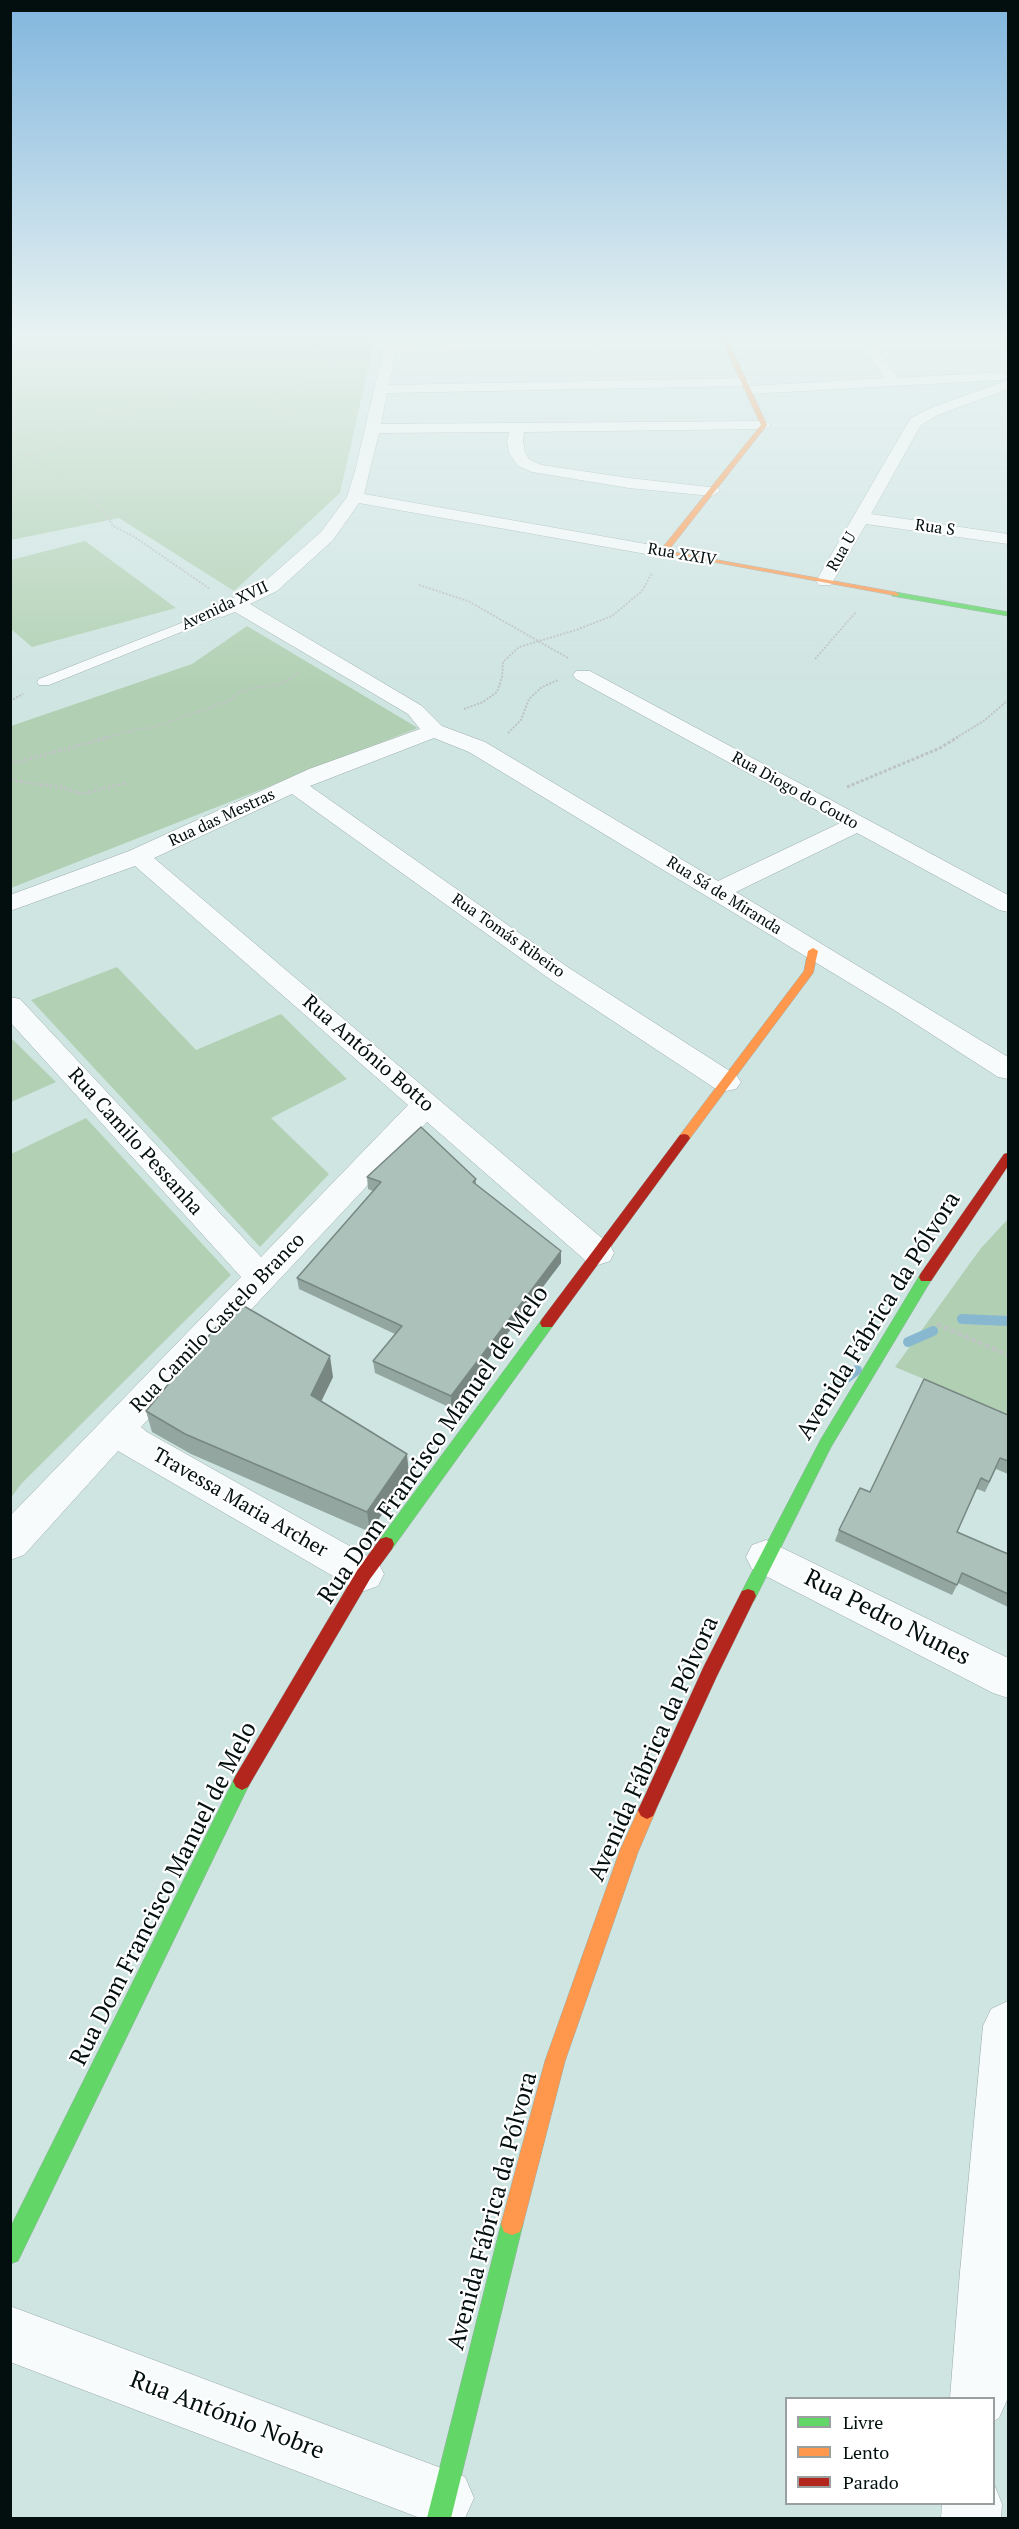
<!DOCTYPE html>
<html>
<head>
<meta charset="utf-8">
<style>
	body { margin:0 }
	#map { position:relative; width:1019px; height:2529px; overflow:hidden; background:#cfe5e2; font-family:"PT Serif",serif }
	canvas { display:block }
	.frame { position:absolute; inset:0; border:12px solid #020f0e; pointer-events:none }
	.legend { position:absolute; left:785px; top:2397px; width:210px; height:108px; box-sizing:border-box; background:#fff; border:2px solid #9a9f9f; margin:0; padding:8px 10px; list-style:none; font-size:18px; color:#020f0e }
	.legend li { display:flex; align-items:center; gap:12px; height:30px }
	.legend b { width:30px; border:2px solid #9a9f9f }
</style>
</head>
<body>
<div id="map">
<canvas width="1019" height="2529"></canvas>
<div class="frame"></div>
<ul class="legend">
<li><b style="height:8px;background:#63d668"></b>Livre</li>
<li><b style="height:8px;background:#ff974d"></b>Lento</li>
<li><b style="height:8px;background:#b3261e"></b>Parado</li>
</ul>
</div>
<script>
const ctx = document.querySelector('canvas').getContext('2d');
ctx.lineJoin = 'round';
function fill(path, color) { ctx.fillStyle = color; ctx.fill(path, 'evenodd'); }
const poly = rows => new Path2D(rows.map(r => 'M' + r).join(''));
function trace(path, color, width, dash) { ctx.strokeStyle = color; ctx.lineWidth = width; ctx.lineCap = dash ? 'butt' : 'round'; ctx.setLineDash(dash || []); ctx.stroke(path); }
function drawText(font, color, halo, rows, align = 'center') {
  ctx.font = font + ' "PT Serif",serif'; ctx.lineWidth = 4.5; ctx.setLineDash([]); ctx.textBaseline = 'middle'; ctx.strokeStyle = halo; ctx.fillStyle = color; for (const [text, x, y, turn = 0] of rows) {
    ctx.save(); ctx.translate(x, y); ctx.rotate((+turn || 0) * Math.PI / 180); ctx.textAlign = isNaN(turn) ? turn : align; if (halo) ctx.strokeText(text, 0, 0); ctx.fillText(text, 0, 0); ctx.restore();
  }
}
const green = poly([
	[85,541,176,608,32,647,11,629,11,560],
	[117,967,196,1050,281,1014,347,1079,271,1118,329,1174,260,1247,31,1000],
	[11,1038,56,1082,11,1102,10,1102],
	[86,1118,231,1275,21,1484,11,1498,11,1154]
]);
const forest = poly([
	[11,334,376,334,340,493,234,591,119,518,11,540],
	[247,626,418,728,11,888,11,726,192,664],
	[1008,1219,1008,1414,895,1367,981,1248]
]);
const stream = poly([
	[962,1319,1008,1321],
	[908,1342,933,1331],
	[829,1391,857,1370]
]);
const pathFar3 = poly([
	[318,334,309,341,312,348,332,363,333,372,324,381],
	[10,337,16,334],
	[246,393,274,405,288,415,301,419,349,418],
	[10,419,16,425,17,440],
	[10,442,28,439,60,425,208,392,229,390,279,393,311,382,358,382],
	[26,455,84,490,103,511],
	[29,456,73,444,131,417,134,410,131,405,160,396,191,394],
	[10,458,33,452,28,439]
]);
const pathFar2 = poly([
	[102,509,113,526,133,536,210,589],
	[419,585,468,601,568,658],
	[815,659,856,612],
	[10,701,23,694],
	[464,709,483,702,497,692,502,677,503,662,519,647,576,630,612,616,642,591,652,573],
	[508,733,521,720,529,699,542,687,558,680],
	[104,738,138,729,152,728,231,700,236,694,249,689,276,685,289,680,298,672],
	[956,738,985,720,1008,700]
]);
const pathFar1 = poly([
	[10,764,110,737],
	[10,780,64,788,81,794,126,783],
	[847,787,940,748,958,737]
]);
const path = poly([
	[937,1324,1008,1355]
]);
const lane = poly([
	[222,607,228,611,226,614,49,685,39,685,37,682,39,679,222,607]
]);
const street = poly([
	[387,334,399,334,398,343,728,341,735,345,728,349,396,351,389,385,746,378,753,382,746,386,387,393,381,424,764,421,771,425,764,429,524,432,523,441,525,453,530,460,542,465,629,478,718,488,720,491,712,496,629,488,532,472,518,466,509,453,507,441,509,432,379,433,364,494,663,547,669,548,672,552,669,556,663,557,359,503,333,540,277,591,250,604,422,706,442,726,485,742,718,881,840,823,576,679,573,675,576,671,590,671,1008,895,1008,912,999,910,857,833,736,892,1008,1057,1008,1079,998,1077,894,1010,469,752,434,738,310,786,569,968,736,1075,741,1082,736,1089,726,1091,716,1089,551,980,292,794,154,858,610,1245,614,1253,610,1261,598,1265,586,1261,427,1122,141,1427,147,1432,378,1562,384,1574,378,1586,364,1591,350,1586,118,1451,24,1555,10,1560,10,1516,241,1277,10,1022,10,997,20,999,261,1257,408,1105,135,866,10,911,10,895,129,851,309,769,420,729,408,714,235,612,222,617,215,615,213,611,215,607,263,583,321,532,347,497,355,471,387,334],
	[855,334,867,334,898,378,1001,372,1008,376,1001,380,750,394,743,390,750,386,884,378,855,334],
	[987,334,1000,334,1008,344,1008,356,1003,355,987,334],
	[1008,380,1008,389,938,415,921,425,871,514,1008,534,1008,544,866,524,831,585,819,585,816,581,910,419,928,409,1008,380],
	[766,1540,1008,1658,1008,1698,993,1693,752,1569,746,1557,752,1545,766,1540],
	[1008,2001,1008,2398,999,2418,994,2421,994,2398,950,2398,960,2272,983,2026,991,2009,1008,2001],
	[10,2306,465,2477,474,2498,465,2518,420,2518,10,2362,10,2306],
	[994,2484,1002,2504,1001,2518,941,2518,942,2504,994,2504,994,2484]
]);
const fast = poly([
	[895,592,1008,612,1008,616,892,596,891,594,895,592],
	[926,1272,933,1277,831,1447,754,1601,748,1603,742,1601,740,1596,742,1591,821,1439,921,1273,926,1272],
	[547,1318,552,1319,554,1323,552,1327,392,1549,386,1551,380,1549,378,1544,380,1539,542,1319,547,1318],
	[242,1772,248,1775,251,1781,248,1787,18,2261,10,2264,10,2228,236,1775,242,1772],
	[512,2213,520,2216,523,2224,451,2518,427,2518,501,2224,504,2216,512,2213]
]);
const slow = poly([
	[719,334,725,334,767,425,668,551,895,592,899,594,898,596,659,552,761,425,719,334],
	[813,948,818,951,813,973,688,1141,680,1141,678,1138,680,1135,804,971,808,951,813,948],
	[647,1801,653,1804,656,1810,638,1852,565,2061,523,2224,520,2232,512,2235,504,2232,501,2224,545,2061,620,1850,641,1804,647,1801]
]);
const jam = poly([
	[684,1134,688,1135,690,1138,688,1141,552,1327,542,1327,540,1323,542,1319,680,1135,684,1134],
	[1008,1153,1008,1166,931,1281,921,1281,919,1277,921,1273,1004,1154,1008,1153],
	[386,1537,392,1539,394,1544,392,1549,370,1579,248,1787,242,1790,236,1787,233,1781,236,1775,358,1569,380,1539,386,1537],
	[748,1589,754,1591,756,1596,716,1678,653,1816,647,1819,641,1816,638,1810,641,1804,704,1666,742,1591,748,1589]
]);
const wall = poly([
	[367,1177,476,1179,476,1185,561,1263,451,1408,375,1373,373,1361,395,1334,299,1289,297,1278,373,1191,368,1189],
	[333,1377,321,1402,409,1474,370,1532,191,1454,152,1432,146,1411],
	[1008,1415,1008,1474,996,1469,985,1492,977,1489,957,1532,1008,1554,1008,1607,958,1583,952,1595,835,1541,839,1530,870,1492]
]);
const shadedWall = poly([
	[561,1251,561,1263,451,1408,451,1396],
	[330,1356,333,1377,314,1416,311,1395],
	[407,1454,409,1474,370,1532,367,1512]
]);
const building = poly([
	[421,1127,476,1179,473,1182,561,1251,451,1396,373,1361,402,1326,297,1278,381,1182,367,1177,421,1127],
	[237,1302,330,1356,311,1395,407,1454,367,1512,185,1434,146,1411,237,1302],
	[924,1379,1008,1415,1008,1461,1000,1458,989,1482,981,1478,957,1532,1008,1554,1008,1594,962,1573,957,1585,839,1530,860,1488,870,1492,924,1379]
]);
const farStreetnames = [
	["Rua S",935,528,8],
	["Rua U",842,552,-60],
	["Rua XXIV",682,555,10],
	["Avenida XVII",225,606,-25],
	["Rua Diogo do Couto",795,791,29],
	["Rua das Mestras",222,818,-25],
	["Rua Sá de Miranda",724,896,32],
	["Rua Tomás Ribeiro",508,936,35]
];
const streetNames = [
	["Rua António Botto",368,1054,41],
	["Rua Camilo Pessanha",135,1142,48],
	["Rua Camilo Castelo Branco",218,1323,-46],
	["Travessa Maria Archer",240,1503,30]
];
const nearStreetnames = [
	["Avenida Fábrica da Pólvora",879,1316,-58],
	["Rua Dom Francisco Manuel de Melo",434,1445,-55],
	["Rua Pedro Nunes",887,1618,27],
	["Avenida Fábrica da Pólvora",654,1749,-66],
	["Rua Dom Francisco Manuel de Melo",164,1894,-63],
	["Avenida Fábrica da Pólvora",493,2211,-75],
	["Rua António Nobre",227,2416,21]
];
fill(green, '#b2d1b4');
fill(forest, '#b1d0b3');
trace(stream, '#88b8cf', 10);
trace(lane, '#99aaa8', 1);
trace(street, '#99aaa8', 1);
trace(fast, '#99aaa8', 1);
trace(slow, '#99aaa8', 1);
trace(jam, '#99aaa8', 1);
trace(pathFar3, '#bdc4c3', 1.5, [2, 1.5]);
trace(pathFar2, '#bdc4c3', 2, [2, 1.5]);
trace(pathFar1, '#bdc4c3', 3, [3, 2]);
trace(path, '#bdc4c3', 4, [4.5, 3]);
fill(lane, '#f8fbfb');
fill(street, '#f8fbfb');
fill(fast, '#63d668');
fill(slow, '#ff974d');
fill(jam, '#b3261e');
fill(wall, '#93a6a0');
fill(shadedWall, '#788782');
fill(building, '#abc1ba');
trace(building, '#788782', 1.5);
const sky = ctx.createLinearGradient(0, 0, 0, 688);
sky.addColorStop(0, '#81b6de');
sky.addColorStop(0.49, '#e9f3f2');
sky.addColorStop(1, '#e9f3f200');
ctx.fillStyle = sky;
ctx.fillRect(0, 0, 1019, 688);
drawText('16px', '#020f0e', '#fff', farStreetnames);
drawText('20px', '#020f0e', '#fff', streetNames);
drawText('24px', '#020f0e', '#fff', nearStreetnames);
</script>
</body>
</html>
